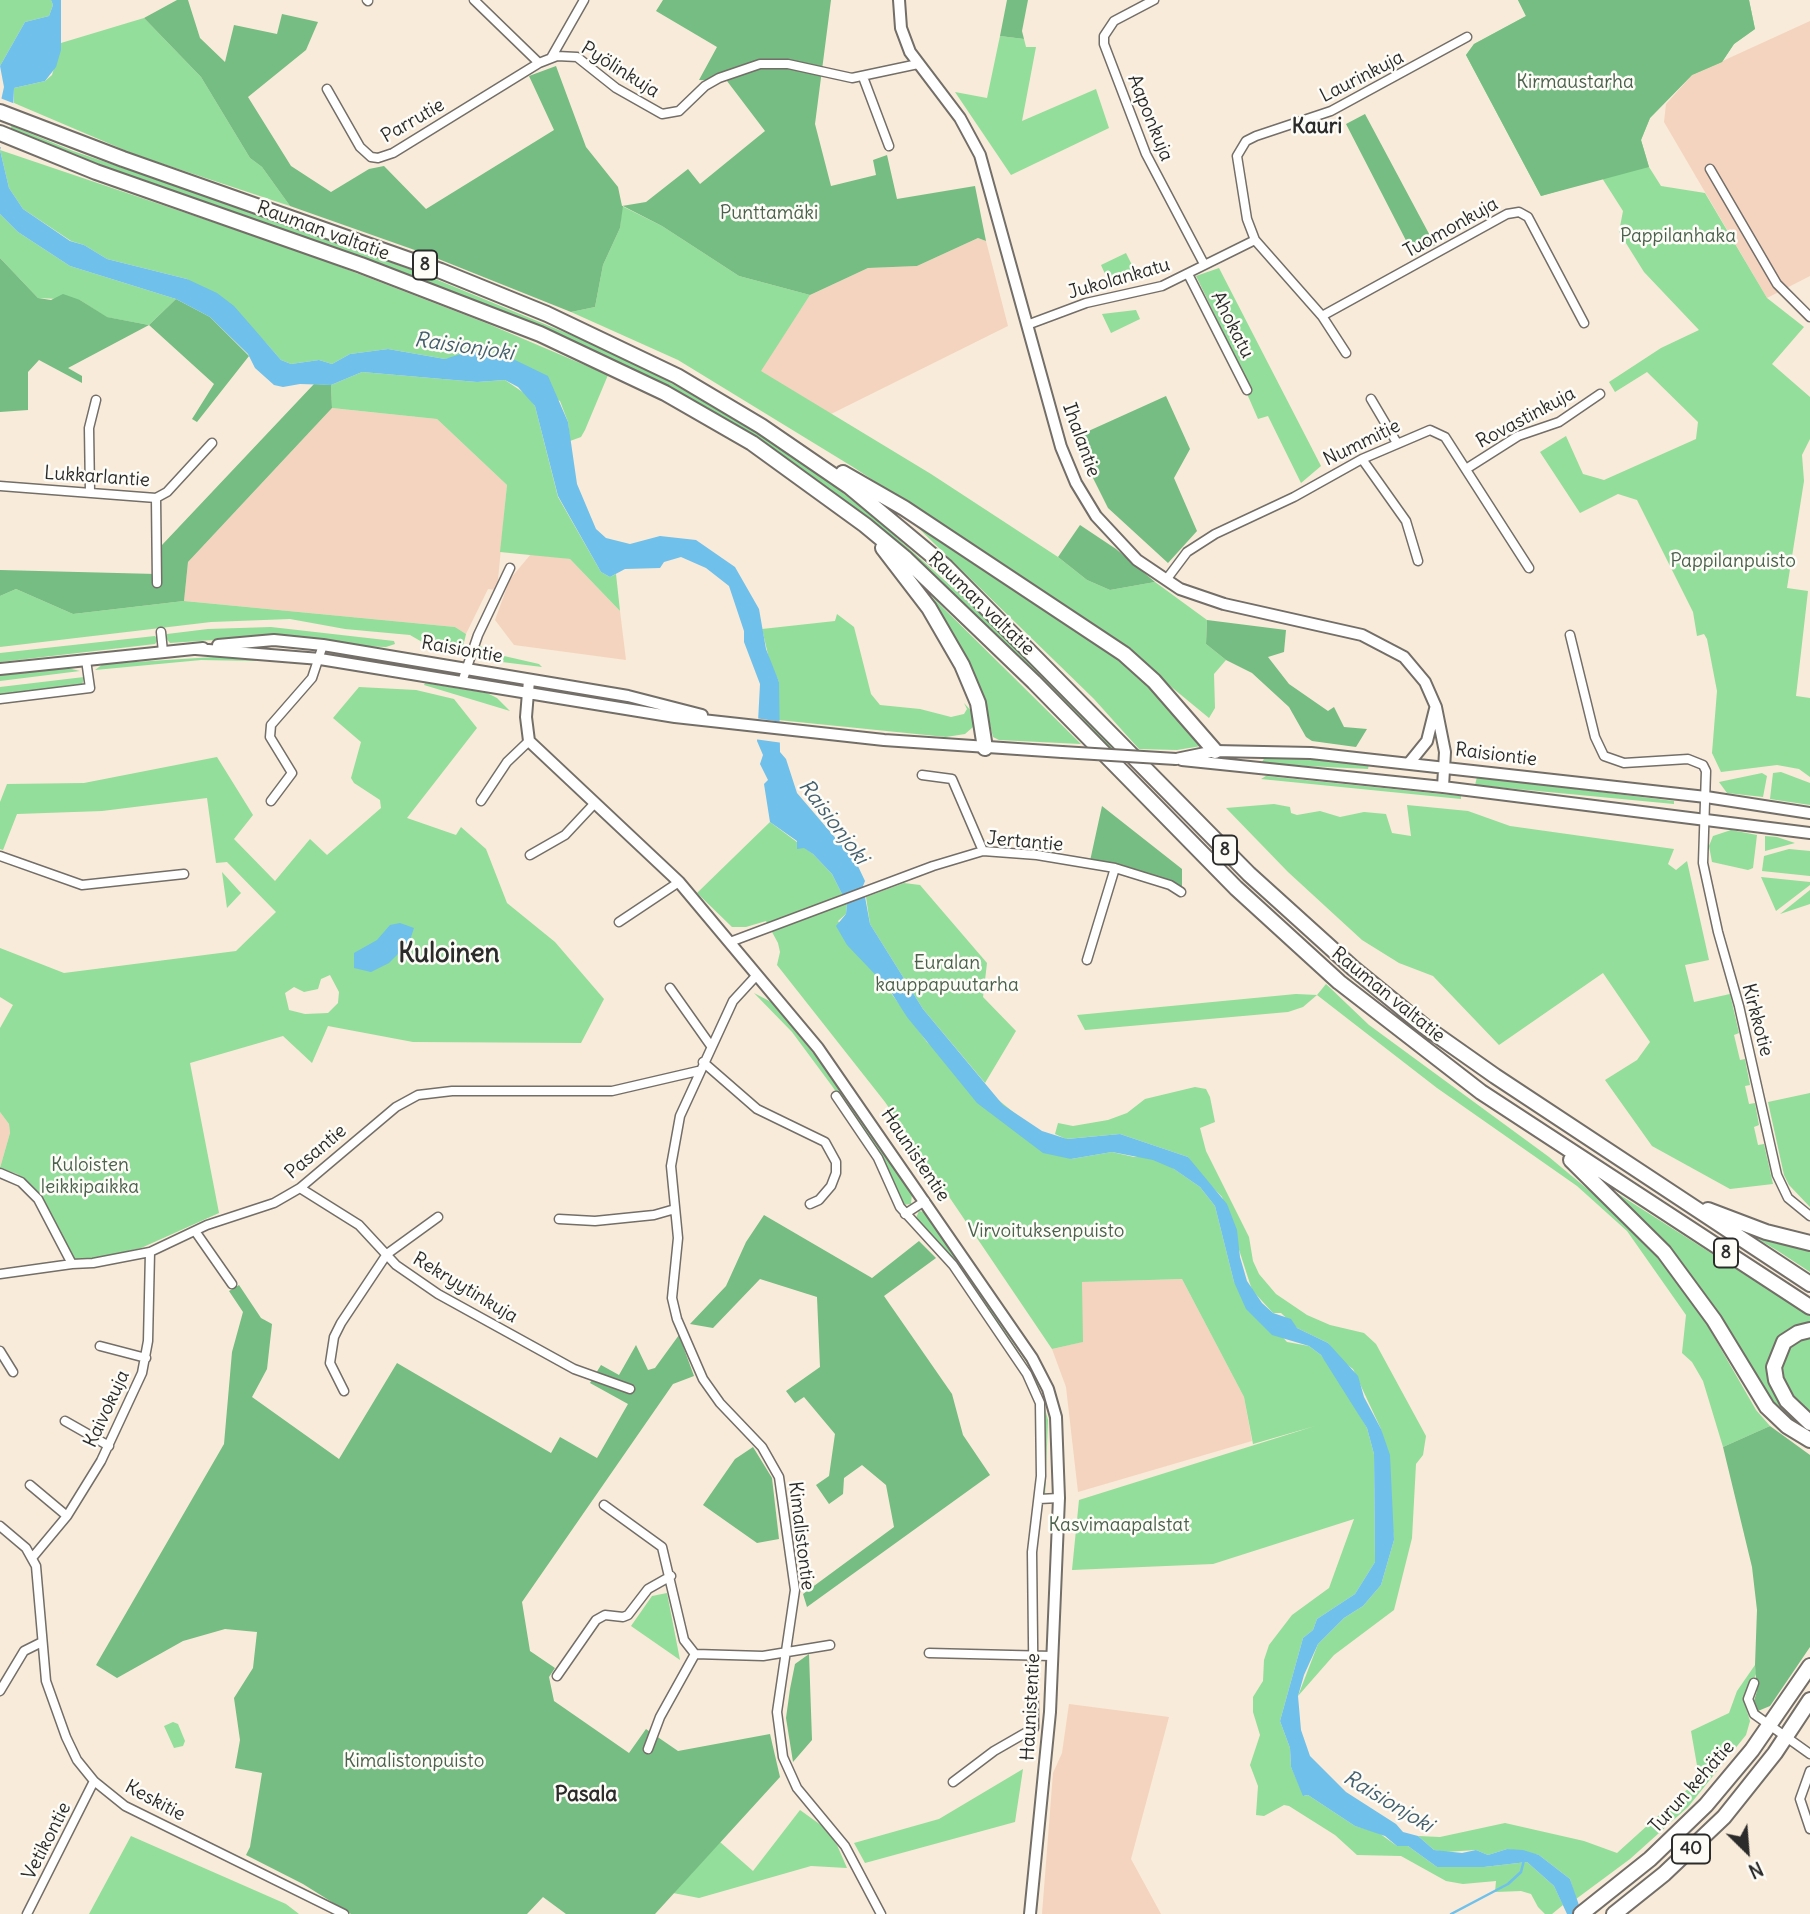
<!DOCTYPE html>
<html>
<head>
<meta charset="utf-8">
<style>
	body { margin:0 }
	#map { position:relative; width:1810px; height:1914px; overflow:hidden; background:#f8ebd9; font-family:Delius,sans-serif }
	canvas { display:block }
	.north { position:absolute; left:1712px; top:1816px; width:70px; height:70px; -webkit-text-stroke:5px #fdfcf7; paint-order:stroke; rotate:155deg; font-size:19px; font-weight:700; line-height:28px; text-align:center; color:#2b2b2b }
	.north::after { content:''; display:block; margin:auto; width:24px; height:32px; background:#2b2b2b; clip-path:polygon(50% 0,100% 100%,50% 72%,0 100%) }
</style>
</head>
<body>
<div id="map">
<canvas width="1810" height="1914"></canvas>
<div class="north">N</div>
</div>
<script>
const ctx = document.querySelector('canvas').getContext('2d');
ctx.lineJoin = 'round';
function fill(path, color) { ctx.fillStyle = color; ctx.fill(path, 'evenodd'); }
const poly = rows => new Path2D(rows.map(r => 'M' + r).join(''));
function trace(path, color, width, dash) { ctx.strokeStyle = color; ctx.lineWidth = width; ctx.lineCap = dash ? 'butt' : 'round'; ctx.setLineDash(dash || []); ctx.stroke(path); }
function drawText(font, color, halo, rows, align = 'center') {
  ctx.font = font + ' Delius,sans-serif'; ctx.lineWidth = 5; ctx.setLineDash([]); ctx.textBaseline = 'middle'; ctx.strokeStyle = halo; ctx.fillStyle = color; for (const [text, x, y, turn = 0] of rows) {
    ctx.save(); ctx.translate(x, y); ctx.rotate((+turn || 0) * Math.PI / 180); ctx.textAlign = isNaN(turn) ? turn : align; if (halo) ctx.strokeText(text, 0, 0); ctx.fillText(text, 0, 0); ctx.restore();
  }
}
const built = poly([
	[1810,21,1810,276,1767,298,1664,122,1666,104,1692,75],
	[978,238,986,241,1008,326,831,414,760,371,810,295,868,268,917,266],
	[332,408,437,419,507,485,497,590,488,589,466,634,455,627,184,601,188,562],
	[531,554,570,559,620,611,626,660,514,645,495,620,510,579],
	[0,1112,9,1124,10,1133,0,1168],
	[1182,1279,1244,1397,1252,1441,1078,1492,1066,1387,1052,1349,1082,1342,1081,1282],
	[1069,1704,1169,1717,1131,1859,1161,1914,1042,1914,1053,1773,1062,1753]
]);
const green = poly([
	[0,0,51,0,53,5,49,16,25,22,0,66],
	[1518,0,1749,0,1755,29,1734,44,1722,62,1692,75,1650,118,1641,140,1649,167,1661,186,1705,193,1767,298,1804,327,1772,364,1810,397,1810,439,1802,455,1804,481,1787,588,1808,591,1796,696,1810,698,1810,777,1799,769,1777,765,1721,772,1712,753,1717,691,1707,639,1704,634,1697,636,1693,612,1637,500,1618,494,1580,513,1540,452,1566,436,1583,474,1604,480,1696,439,1698,422,1647,372,1615,392,1609,382,1661,348,1699,330,1644,272,1619,232,1623,211,1602,178,1541,196,1466,55,1474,44,1526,16],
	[144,18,201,77,250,158,262,167,290,206,136,155,14,103,14,88,45,81,52,75,61,43],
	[1000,36,1024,39,1026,47,1036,47,1022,121,1096,89,1109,128,1011,175,955,92,987,98],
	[0,121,73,151,291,225,428,276,622,356,680,388,752,430,829,482,877,520,979,611,1115,748,1107,748,973,613,872,522,748,433,676,391,509,313,71,155,0,127],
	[0,150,307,254,486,323,608,375,585,430,581,437,570,441,568,422,560,401,462,356,445,359,388,349,350,354,332,364,319,360,291,364,281,360,266,343,187,279,107,259,84,245,71,241,23,209,9,188],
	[622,206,662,226,739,276,810,295,761,371,931,474,1058,557,1087,580,1110,590,1155,582,1207,620,1206,644,1226,660,1214,674,1215,708,1209,718,1152,671,997,562,853,467,678,360,571,312,595,307,603,265,620,228],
	[0,214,18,232,70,266,176,299,149,325,106,317,80,300,38,298,0,258],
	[1126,253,1136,273,1110,285,1101,265],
	[1219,268,1321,466,1301,483,1268,416,1258,419,1248,396,1251,390,1196,276],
	[1136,310,1140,319,1111,333,1102,314],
	[362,372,477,382,505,380,527,395,535,406,558,497,601,572,610,577,616,574,620,611,570,559,500,552,507,485,437,419,332,408,331,385],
	[903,513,1131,668,1150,685,1201,746,1177,750,1139,749,1094,699],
	[16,589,73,614,184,601,455,627,466,634,462,651,458,653,440,649,441,645,434,644,429,646,410,635,345,629,290,619,211,622,0,647,0,596],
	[924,589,1081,744,999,740,993,737,983,696,973,672],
	[837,614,854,627,871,694,880,705,920,709,951,717,964,714,967,709,964,703,974,714,973,727,965,734,946,737,778,720,779,682,770,663,762,629,835,621],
	[271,627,394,641,395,644,386,647,354,646,270,636,170,643,166,638,167,634,208,629],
	[155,636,158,640,155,644,0,662,0,653],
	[480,646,504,656,539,664,542,667,478,659,476,657],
	[230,656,256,658,256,661,201,660,95,670,103,664],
	[67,668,80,671,0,681,0,675],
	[84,677,82,686,0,697,0,687],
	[425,683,487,693,497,698,510,711,424,685],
	[359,687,416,690,454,699,477,728,407,818,456,835,461,827,486,849,507,903,555,942,604,999,581,1043,413,1042,328,1026,312,1063,283,1036,190,1063,219,1213,141,1248,95,1259,74,1259,39,1195,17,1174,0,1168,10,1133,9,1124,0,1112,0,1028,13,1005,0,997,0,948,64,973,236,951,276,912,227,862,216,863,207,798,102,811,17,814,3,850,0,849,0,802,7,784,84,783,217,757,253,815,234,839,275,881,310,839,327,855,381,808,380,800,354,783,351,778,361,742,333,718],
	[330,975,339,992,338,1003,328,1013,305,1014,289,1010,285,993,294,987,304,992,318,989,321,979],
	[1265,757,1308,759,1369,764,1368,769,1266,764,1262,762],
	[1781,772,1810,783,1810,805,1770,799,1773,773],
	[1762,773,1767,776,1763,797,1727,793,1719,782],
	[1266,776,1461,796,1461,799,1261,779],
	[1477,777,1674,801,1674,804,1475,785],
	[1274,804,1290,807,1291,813,1297,815,1320,811,1340,817,1364,812,1386,814,1392,833,1411,836,1407,805,1468,811,1510,826,1674,849,1668,864,1676,870,1687,861,1709,960,1685,965,1694,1002,1730,994,1739,1033,1734,1035,1740,1060,1745,1059,1750,1085,1745,1086,1749,1104,1755,1103,1759,1125,1754,1127,1758,1145,1764,1144,1773,1184,1730,1189,1652,1146,1605,1080,1637,1060,1650,1042,1603,973,1499,1045,1433,976,1399,963,1362,940,1288,872,1226,808],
	[770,822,813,854,832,874,847,904,846,914,838,921,927,1042,1071,1159,1112,1152,1134,1157,1154,1155,1200,1187,1215,1206,1234,1282,1287,1342,1309,1346,1321,1355,1335,1373,1367,1428,1374,1454,1375,1562,1355,1594,1317,1619,1313,1630,1303,1638,1280,1721,1290,1748,1291,1767,1304,1796,1308,1795,1355,1826,1379,1833,1397,1846,1408,1846,1437,1867,1484,1867,1527,1862,1554,1886,1563,1905,1552,1914,1545,1914,1538,1907,1531,1894,1521,1891,1495,1892,1496,1881,1463,1884,1446,1881,1401,1856,1357,1855,1335,1835,1289,1806,1284,1805,1264,1816,1256,1815,1258,1786,1250,1765,1260,1735,1253,1712,1253,1697,1263,1681,1264,1660,1269,1645,1292,1615,1329,1588,1354,1519,1213,1564,1072,1570,1079,1500,1315,1426,1253,1444,1244,1397,1182,1279,1082,1282,1083,1342,1052,1349,885,1102,777,965,780,952,778,943,766,921,746,927,732,927,697,893],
	[1731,830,1757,835,1753,868,1748,870,1712,862,1709,846,1713,836],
	[1765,836,1777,837,1795,843,1765,851],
	[1789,849,1810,851,1810,876,1762,871,1764,856],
	[222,872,241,893,227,908],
	[1761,877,1810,882,1810,885,1776,911],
	[904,883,920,885,987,963,983,997,1016,1031,985,1083,923,1009,870,924,866,897],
	[1810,890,1810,904,1780,914],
	[1326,984,1369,1025,1549,1157,1634,1228,1698,1309,1756,1410,1770,1426,1723,1447,1703,1381,1692,1362,1682,1353,1686,1315,1627,1231,1577,1186,1437,1088,1317,995,1303,1007,1288,1012,1085,1030,1077,1015,1296,994,1317,995],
	[754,993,773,1003,837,1083,912,1193,911,1204,903,1205,880,1155,832,1086,792,1032],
	[1195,1087,1206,1089,1210,1097,1215,1122,1200,1128,1206,1151,1249,1237,1253,1261,1259,1274,1276,1294,1307,1315,1330,1325,1364,1333,1376,1344,1426,1436,1423,1455,1416,1464,1412,1538,1394,1610,1334,1655,1298,1696,1318,1644,1344,1618,1363,1606,1381,1585,1394,1540,1381,1429,1353,1369,1339,1359,1328,1343,1297,1328,1281,1313,1273,1313,1252,1290,1222,1197,1195,1169,1188,1157,1120,1134,1066,1139,1055,1134,1058,1123,1073,1126,1108,1120,1127,1113,1145,1099],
	[1810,1093,1810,1207,1789,1185,1784,1175,1768,1102],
	[1601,1183,1810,1316,1810,1325,1780,1339,1769,1364,1781,1404,1810,1429,1810,1433,1779,1411,1761,1390,1745,1364],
	[919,1211,924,1212,961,1264,1037,1380,1048,1420,1045,1497,1043,1495,1045,1420,1035,1382,915,1220],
	[1736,1226,1810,1247,1810,1272,1778,1251],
	[1810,1336,1810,1417,1796,1408,1780,1377,1784,1349,1802,1337],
	[667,1593,680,1660,631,1626,652,1596],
	[1755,1665,1756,1674,1744,1701,1750,1721,1746,1735,1688,1807,1630,1859,1576,1899,1570,1879,1539,1855,1507,1849,1488,1855,1476,1850,1445,1852,1434,1850,1418,1836,1440,1837,1505,1823,1584,1841,1617,1853,1690,1787,1698,1771,1691,1731,1729,1713,1737,1691],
	[173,1722,178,1724,185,1741,183,1746,174,1748,164,1726],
	[1023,1769,1015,1822,865,1863,854,1843,939,1819],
	[800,1810,825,1828,837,1845,847,1868,811,1866,699,1898,673,1893,720,1842,753,1871],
	[131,1836,286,1904,299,1914,89,1914]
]);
const forest = poly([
	[177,0,188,0,200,38,225,62,234,25,277,34,282,14,318,22,306,50,248,97,291,166,331,192,369,169,384,166,426,209,554,130,529,76,556,66,586,147,618,187,622,206,646,202,688,169,700,184,765,131,727,81,699,80,717,47,656,11,663,0,831,0,815,124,831,186,876,175,873,160,887,155,897,199,975,186,986,241,978,238,917,266,868,268,810,295,739,276,662,226,623,206,620,228,603,265,595,307,571,312,426,254,290,206,262,167,250,158,201,77,144,18],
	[1007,0,1028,0,1022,31,1024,39,1000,36],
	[1518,0,1749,0,1755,29,1734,44,1722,62,1692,75,1650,118,1641,140,1649,167,1541,196,1466,55,1474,44,1526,16],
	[1365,114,1435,245,1414,256,1346,124],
	[0,258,38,298,51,300,63,294,80,300,107,317,149,325,176,299,210,317,249,356,197,422,192,419,214,384,149,325,68,368,82,376,82,383,39,360,28,372,28,410,0,412],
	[314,384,331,385,332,408,188,562,184,601,73,614,16,589,0,596,0,570,156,574,152,509,160,509,162,545],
	[1166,396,1190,449,1174,478,1197,531,1168,563,1108,508,1073,438],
	[1080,525,1116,549,1155,582,1110,590,1087,580,1058,557],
	[1207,620,1286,630,1284,652,1268,657,1289,684,1328,711,1334,707,1344,727,1367,729,1356,747,1312,741,1306,737,1289,707,1252,673,1226,660,1206,644],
	[1102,806,1182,869,1182,887,1112,863,1090,861],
	[764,1215,872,1278,919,1241,936,1258,884,1296,952,1394,963,1435,990,1475,807,1607,803,1594,894,1527,886,1485,862,1465,844,1478,843,1494,829,1504,816,1485,829,1476,835,1434,804,1397,795,1403,786,1391,820,1367,817,1297,760,1279,713,1328,690,1324,726,1286,746,1242],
	[239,1285,261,1318,272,1324,267,1369,252,1397,339,1459,397,1363,551,1453,560,1437,597,1458,628,1404,590,1383,601,1365,619,1375,636,1345,648,1370,655,1368,679,1335,694,1376,673,1384,522,1602,530,1651,555,1668,549,1677,554,1701,629,1753,646,1729,678,1751,770,1734,780,1777,655,1914,566,1914,543,1897,527,1914,351,1914,303,1884,246,1855,250,1847,262,1773,235,1768,240,1740,234,1698,253,1668,257,1632,225,1629,183,1641,117,1678,96,1665,224,1444,232,1352,243,1312,229,1291],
	[1770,1426,1810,1455,1810,1647,1770,1706,1758,1711,1753,1704,1757,1691,1755,1665,1757,1610,1752,1567,1723,1447],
	[753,1447,772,1478,779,1539,757,1543,703,1505,735,1459],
	[809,1654,812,1740,793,1762,786,1718,790,1689,795,1664]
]);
const water = poly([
	[51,0,61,0,61,50,56,67,45,81,14,88,13,113,0,150,9,188,23,209,70,241,84,245,107,259,187,279,217,293,234,306,281,360,291,364,319,360,332,364,350,354,388,349,445,359,467,352,483,352,515,360,548,376,568,422,577,484,596,529,606,538,630,544,660,536,696,540,735,567,759,609,766,649,779,682,780,752,786,759,797,793,856,862,865,881,863,886,870,924,923,1009,1003,1105,1042,1131,1067,1139,1120,1134,1188,1157,1227,1204,1237,1230,1240,1257,1247,1281,1262,1303,1273,1313,1291,1319,1297,1328,1328,1343,1358,1376,1364,1397,1381,1429,1390,1455,1394,1540,1381,1585,1363,1606,1344,1618,1318,1644,1304,1675,1298,1696,1301,1730,1310,1756,1346,1792,1396,1824,1403,1832,1418,1836,1434,1850,1462,1853,1476,1850,1488,1855,1507,1849,1523,1850,1539,1855,1570,1879,1582,1914,1567,1914,1554,1886,1527,1862,1484,1867,1437,1867,1408,1846,1397,1846,1385,1836,1355,1826,1308,1795,1303,1796,1291,1767,1290,1748,1280,1721,1303,1638,1313,1630,1317,1619,1355,1594,1375,1562,1374,1454,1367,1428,1321,1355,1309,1346,1272,1335,1246,1309,1234,1282,1215,1206,1200,1187,1174,1169,1153,1160,1112,1152,1071,1159,1043,1153,977,1103,907,1017,889,989,847,945,836,926,846,914,847,904,832,874,813,854,804,848,797,849,797,841,770,822,764,784,768,780,760,764,763,755,757,741,760,684,744,642,744,631,729,586,706,568,681,557,664,562,660,568,625,569,610,577,601,572,558,496,535,406,518,387,505,380,477,382,362,372,331,385,300,384,283,387,274,385,255,368,248,354,210,317,176,299,70,266,18,232,0,214,0,105,4,87,0,66,25,22,49,16,53,5],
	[400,923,414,928,409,943,389,963,371,972,354,968,354,953,377,940,390,925]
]);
const pier = poly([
	[0,98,18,105,4,149,0,147],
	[755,718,782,722,783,743,754,739]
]);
const stream = poly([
	[1451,1914,1508,1884,1521,1872,1524,1860]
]);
const street = poly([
	[367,0,368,1],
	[474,0,539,63],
	[1154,0,1114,21,1104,36,1104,44,1146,154,1204,264],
	[551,58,584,0],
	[863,77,889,146],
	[327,89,360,147,371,157,378,158,393,153,539,63,557,56,577,57,616,88,662,114,679,111,705,86,719,78,760,64,788,64,852,78,918,64],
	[1710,169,1777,284,1810,317],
	[1188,274,1247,390],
	[1322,316,1507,214,1519,212,1528,217,1584,323],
	[1027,325,1086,303,1162,286,1255,240],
	[1346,353,1322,316,1255,240,1247,219,1237,156,1246,141,1256,136,1331,111,1467,37],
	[1371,399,1397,443],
	[1362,459,1406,521,1418,561],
	[1466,469,1518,436,1559,422,1600,394],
	[0,486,156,498,167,492,212,443],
	[90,492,89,428,96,400],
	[156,498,157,583],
	[1166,580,1187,552,1215,534,1294,497,1362,459,1430,430,1445,437,1529,568],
	[161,632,163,652],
	[1570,635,1595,737,1604,756,1624,763,1688,759,1703,765,1706,771,1703,863,1718,932,1739,1006,1777,1175,1788,1198,1810,1216],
	[462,682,478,635,510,568],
	[0,699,90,688,86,660],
	[922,775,952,779,983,851],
	[271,801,292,773,270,737,271,725,312,678,323,645],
	[481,801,507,762,529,741],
	[530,855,565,835,594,804],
	[0,856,82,885,184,874],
	[619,922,679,882],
	[730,942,933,866,983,851,1037,855,1115,868,1170,885,1181,892],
	[1087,960,1115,868],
	[756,976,733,1001,680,1116,671,1166,678,1238,672,1298,677,1319,703,1379,720,1403,762,1447,779,1477,795,1590,777,1712,783,1757,797,1788,845,1846,881,1914],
	[670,988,711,1046],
	[703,1062,757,1109,825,1142,836,1162,836,1173,831,1186,819,1200,810,1204],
	[836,1096,878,1158,900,1207,953,1265,1027,1374,1040,1403,1041,1476,1032,1552,1034,1728,994,1751,953,1782],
	[0,1173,21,1182,38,1199,72,1264,93,1263,150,1252,207,1225,274,1203,300,1188,396,1107,418,1095,452,1091,612,1091,698,1071],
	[300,1188,359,1225,396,1265,438,1294,574,1369,630,1389],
	[905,1214,925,1201],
	[559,1219,595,1221,654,1215,675,1209],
	[195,1231,232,1284],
	[0,1274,72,1264],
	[100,1346,146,1358],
	[0,1351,13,1372],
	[344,1391,330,1363,334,1337,341,1323,387,1254,438,1217],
	[65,1421,109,1446],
	[30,1485,67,1516],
	[1039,1499,1059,1498],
	[604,1505,662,1547,684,1640,695,1654,763,1656,830,1645],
	[0,1526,26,1548,36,1566,46,1681,66,1737,77,1760,94,1781,125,1806,344,1914],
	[32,1558,67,1516,101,1461,142,1373,148,1341,150,1252],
	[929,1653,1052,1656],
	[557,1676,596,1620,605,1615,623,1617,628,1615,648,1589,671,1576],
	[1754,1683,1748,1699,1754,1714,1810,1754],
	[0,1691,24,1651,42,1642],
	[648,1749,660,1717,695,1654],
	[1810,1771,1800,1799,1810,1829],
	[27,1914,94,1781]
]);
const secondary = poly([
	[899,0,901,28,910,52,960,118,980,155,1061,447,1076,483,1096,516,1137,560,1180,589,1224,604,1362,635,1404,657,1425,682,1436,707,1445,752,1443,787],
	[218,645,274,640,323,645,628,696,702,715],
	[196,649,320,659,675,717,884,740,1062,752],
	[0,669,203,648],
	[529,680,526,717,529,741,679,882,818,1048,1032,1358,1048,1389,1056,1417,1059,1498,1050,1712,1030,1914],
	[1176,759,1215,751,1311,753,1706,797,1810,813],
	[1182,760,1443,787,1810,833],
	[1410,762,1427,741,1435,709]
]);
const highway = poly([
	[0,112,123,159,441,271,547,314,677,376,761,426,850,487,946,567,1249,874,1353,968,1424,1026,1495,1076,1810,1284],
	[0,133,96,172,361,265,540,334,665,393,752,443,865,525,906,559,1034,682,1236,888,1339,982,1481,1092,1810,1307],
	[843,473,904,508,1124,654,1154,681,1215,751],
	[883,548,929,608,962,665,978,703,985,748],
	[1571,1160,1664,1252,1714,1320,1767,1407,1787,1426,1810,1440],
	[1708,1210,1766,1232,1810,1243],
	[1810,1330,1798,1333,1784,1342,1774,1367,1776,1380,1787,1401,1810,1423],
	[1581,1914,1650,1859,1706,1805,1752,1750,1810,1666],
	[1614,1914,1664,1874,1724,1817,1775,1753,1810,1700]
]);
const secondaryBridge = poly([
	[1062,752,1176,759]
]);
const shields = [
	[425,265,24],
	[1225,850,24],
	[1726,1253,24],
	[1691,1849,38]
];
const shieldNames = [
	["8",425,265],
	["8",1225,850],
	["8",1726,1253],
	["40",1691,1849]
];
const streetNames = [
	["Pyölinkuja",620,70,32],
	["Laurinkuja",1362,77,-27],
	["Aaponkuja",1150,118,68],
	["Parrutie",413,121,-30],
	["Tuomonkuja",1451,228,-29],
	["Rauman valtatie",323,231,20],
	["Jukolankatu",1119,279,-16],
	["Ahokatu",1232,325,63],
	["Rovastinkuja",1526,418,-28],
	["Ihalantie",1081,440,70],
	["Nummitie",1362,443,-26],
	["Lukkarlantie",97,477,4],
	["Rauman valtatie",981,604,44],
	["Raisiontie",462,650,10],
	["Raisiontie",1496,755,7],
	["Jertantie",1025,842,5],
	["Rauman valtatie",1388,995,39],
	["Kirkkotie",1757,1020,75],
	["Pasantie",316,1152,-40],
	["Haunistentie",915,1155,56],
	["Rekryytinkuja",465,1288,31],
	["Kaivokuja",107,1409,-65],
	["Kimalistontie",801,1536,83],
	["Haunistentie",1031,1707,-87],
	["Turun kehätie",1692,1787,-48],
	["Keskitie",155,1801,28],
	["Vetikontie",47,1841,-63]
];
const parkNames = [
	["Kirmaustarha",1575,83],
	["Punttamäki",769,214],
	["Pappilanhaka",1678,237],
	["Pappilanpuisto",1733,562],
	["Euralan",947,964],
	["kauppapuutarha",947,986],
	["Kuloisten",90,1166],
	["leikkipaikka",90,1188],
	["Virvoituksenpuisto",1046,1232],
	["Kasvimaapalstat",1119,1526],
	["Kimalistonpuisto",414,1762]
];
const neighbourhoodNames = [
	["Kauri",1317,127],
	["Pasala",586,1795]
];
const waterNames = [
	["Raisionjoki",464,347,8],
	["Raisionjoki",833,822,53],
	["Raisionjoki",1388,1802,31]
];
const districtNames = [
	["Kuloinen",449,955]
];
fill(built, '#f4d4bf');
fill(green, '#92de9a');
fill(forest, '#75bd82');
fill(water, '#6fc0eb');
fill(pier, '#f8ebd9');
trace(stream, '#6fc0eb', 2.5);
trace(street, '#736e68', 11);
trace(secondary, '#736e68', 14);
trace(highway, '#736e68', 18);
trace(street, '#fff', 8);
trace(secondary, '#fff', 10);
trace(highway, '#fff', 14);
trace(secondaryBridge, '#736e68', 14, []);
trace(secondaryBridge, '#fff', 10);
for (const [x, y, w] of shields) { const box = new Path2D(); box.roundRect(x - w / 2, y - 14.5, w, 29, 5); ctx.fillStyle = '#fdfcf7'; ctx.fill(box); trace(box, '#2b2b2b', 2); }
drawText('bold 18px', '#2b2b2b', null, shieldNames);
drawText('19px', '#2b2b2b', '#fdfcf7', streetNames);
drawText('19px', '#4a614c', '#fdfcf7', parkNames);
drawText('bold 21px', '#2b2b2b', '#fdfcf7', neighbourhoodNames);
drawText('italic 21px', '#435f6e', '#fdfcf7', waterNames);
drawText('bold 26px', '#2b2b2b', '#fdfcf7', districtNames);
</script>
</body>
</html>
